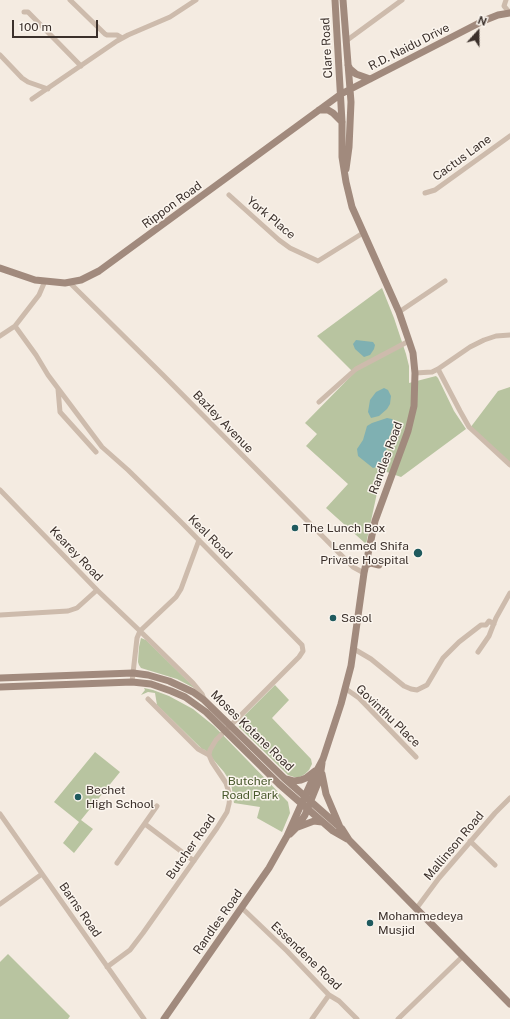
<!DOCTYPE html>
<html>
<head>
<meta charset="utf-8">
<style>
	body { margin:0 }
	#map { position:relative; width:510px; height:1019px; overflow:hidden; background:#f4ebe1; font-family:"Public Sans",sans-serif }
	canvas { display:block }
	.north { position:absolute; left:458px; top:12px; width:40px; height:40px; -webkit-text-stroke:3px #fbf5ee; paint-order:stroke; rotate:21deg; font-size:11px; font-weight:700; line-height:16px; text-align:center; color:#3b302b }
	.north::after { content:''; display:block; margin:auto; width:14px; height:18px; background:#3b302b; clip-path:polygon(50% 0,100% 100%,50% 72%,0 100%) }
	.scale { position:absolute; left:12px; top:20px; width:86px; height:18px; box-sizing:border-box; border:2px solid #3b302b; border-top:0; padding-left:5px; font-size:12px; line-height:14px; white-space:nowrap; color:#3b302b; -webkit-text-stroke:3px #fbf5ee; paint-order:stroke }
</style>
</head>
<body>
<div id="map">
<canvas width="510" height="1019"></canvas>
<div class="north">N</div>
<div class="scale">100 m</div>
</div>
<script>
const ctx = document.querySelector('canvas').getContext('2d');
ctx.lineJoin = 'round';
function fill(path, color) { ctx.fillStyle = color; ctx.fill(path, 'evenodd'); }
const poly = rows => new Path2D(rows.map(r => 'M' + r).join(''));
function trace(path, color, width, dash) { ctx.strokeStyle = color; ctx.lineWidth = width; ctx.lineCap = dash ? 'butt' : 'round'; ctx.setLineDash(dash || []); ctx.stroke(path); }
function drawText(font, color, halo, rows, align = 'center') {
  ctx.font = font + ' "Public Sans",sans-serif'; ctx.lineWidth = 3; ctx.setLineDash([]); ctx.textBaseline = 'middle'; ctx.strokeStyle = halo; ctx.fillStyle = color; for (const [text, x, y, turn = 0] of rows) {
    ctx.save(); ctx.translate(x, y); ctx.rotate((+turn || 0) * Math.PI / 180); ctx.textAlign = isNaN(turn) ? turn : align; if (halo) ctx.strokeText(text, 0, 0); ctx.fillText(text, 0, 0); ctx.restore();
  }
}
const green = poly([
	[382,288,394,318,406,354,409,366,409,383,436,376,438,378,454,411,466,429,401,477,384,471,377,493,366,544,326,508,348,484,306,446,317,434,305,423,354,373,317,336],
	[510,387,510,464,470,428,498,391],
	[141,638,146,640,196,689,177,679,141,668,139,665,138,662,139,647],
	[275,685,289,700,272,718,311,759,312,764,309,770,305,774,300,777,294,777,288,775,239,727,238,722],
	[144,688,153,690,169,696,193,709,214,726,288,802,290,813,282,832,257,818,260,807,234,803,231,783,224,772,205,750,202,749,157,705,155,693,148,692,141,695,145,690],
	[95,752,120,772,81,820,93,829,74,853,63,843,79,822,54,802],
	[8,954,70,1016,68,1019,0,1019,0,962]
]);
const water = poly([
	[356,340,373,342,375,345,374,349,370,355,364,357,355,349,353,344],
	[384,388,388,390,391,396,390,404,387,409,379,416,371,418,368,412,370,400,376,392],
	[387,418,392,419,394,422,392,430,388,440,384,461,380,466,373,468,358,456,357,449,363,440,367,426,372,423]
]);
const street = poly([
	[70,0,105,34,107,35,117,35,122,38],
	[506,0,504,6,510,13],
	[24,12,28,12,81,66],
	[346,41,402,0],
	[0,55,22,78,28,82,48,89],
	[32,99,117,41,128,35,170,17,196,0],
	[425,193,435,190,510,136],
	[229,195,279,240,290,248,318,261,363,233],
	[70,283,163,375,353,567,364,573],
	[399,312,445,281],
	[15,326,36,355,48,375,102,447,128,470,181,522,302,645,303,651,299,657,216,740,210,750,209,755],
	[0,336,15,326,39,295,45,281],
	[438,369,460,411,469,427,510,465],
	[415,373,432,372,438,369,470,347,484,340,496,336,510,335],
	[58,389,60,412,96,452],
	[319,402,356,369,409,341],
	[0,490,97,590,140,631,137,638,132,682],
	[199,540,181,589,176,597,140,631,193,683,202,694,204,699],
	[0,615,68,611,77,608,97,590],
	[354,649,371,659,404,686,411,689,417,690,427,685,443,658,459,642,481,625,486,625,489,621,494,624],
	[478,652,489,636,496,618,510,593],
	[346,689,359,698,416,757],
	[0,814,144,1019],
	[145,824,194,861],
	[470,841,495,865],
	[117,863,157,806],
	[0,904,42,874],
	[242,908,287,951,329,995,339,1001,357,1019],
	[416,909,439,878,495,813,510,798],
	[107,967,130,950,143,933,217,828,227,812,229,804,230,796,226,783,212,762,209,755,198,749,148,699],
	[312,1019,329,995],
	[398,1019,463,956]
]);
const secondary = poly([
	[343,0,351,102,349,147,346,169],
	[348,65,350,69,356,74,370,79],
	[319,110,328,110,333,113,342,122],
	[0,268,35,280,65,283,81,280,99,271,341,94,483,21,498,15,510,13],
	[366,565,371,563,379,565],
	[0,678,133,673,148,675,169,681,193,692,204,700,284,778,342,829,349,840,510,1004],
	[0,687,132,682,151,684,171,691,185,697,206,712,279,784,333,831,347,839],
	[322,774,326,794,340,827],
	[287,779,294,781,301,780,306,778,315,771],
	[298,827,314,821,322,822],
	[290,834,297,827,305,815,320,778,322,763],
	[164,1019,269,868,287,836,314,776,323,759,341,704,351,666,364,573,375,521,408,431,414,406,415,373,413,353,409,341,399,312,352,207,346,182,342,157,342,122,335,0]
]);
const markers = [
	[295,528,4,"#1f5a5e"],
	[418,553,5,"#1f5a5e"],
	[333,618,4,"#1f5a5e"],
	[78,797,4,"#1f5a5e"],
	[370,923,4,"#1f5a5e"]
];
const streetNames = [
	["R.D. Naidu Drive",409,47,-27],
	["Clare Road",327,48,-93],
	["Cactus Lane",462,158,-36],
	["Rippon Road",172,205,-36],
	["York Place",271,218,40],
	["Bazley Avenue",223,422,46],
	["Randles Road",386,458,-70],
	["Keal Road",210,537,45],
	["Kearey Road",76,554,46],
	["Govinthu Place",388,716,44],
	["Moses Kotane Road",252,731,44],
	["Mallinson Road",454,846,-50],
	["Butcher Road",191,847,-55],
	["Barns Road",80,910,55],
	["Randles Road",218,922,-55],
	["Essendene Road",306,956,44]
];
const poiNames = [
	["The Lunch Box",303,528],
	["Lenmed Shifa",409,546,"right"],
	["Private Hospital",409,560,"right"],
	["Sasol",341,618],
	["Bechet",86,790],
	["High School",86,804],
	["Mohammedeya",378,916],
	["Musjid",378,930]
];
const parkNames = [
	["Butcher",250,781],
	["Road Park",250,795]
];
fill(green, '#b8c4a0');
fill(water, '#7fb0b2');
trace(street, '#cdbbac', 5);
trace(secondary, '#a18a7d', 7);
for (const [x, y, r, color] of markers) { const dot = new Path2D(); dot.arc(x, y, r, 0, 2 * Math.PI); ctx.fillStyle = color; ctx.fill(dot); trace(dot, '#fbf5ee', 1.5); }
drawText('12px', '#3b302b', '#fbf5ee', streetNames);
drawText('12px', '#3b302b', '#fbf5ee', poiNames, 'left');
drawText('12px', '#4a5a2e', '#fbf5ee', parkNames);
</script>
</body>
</html>
